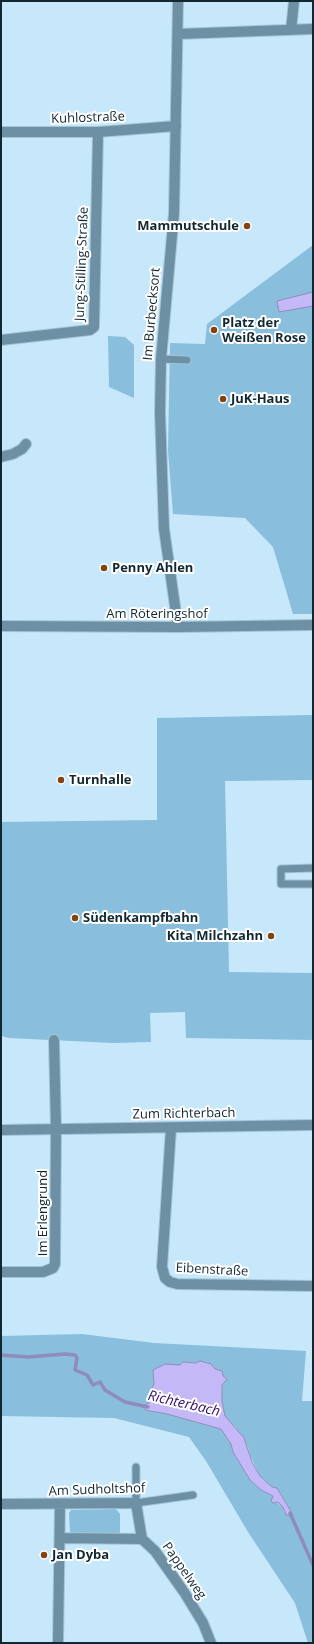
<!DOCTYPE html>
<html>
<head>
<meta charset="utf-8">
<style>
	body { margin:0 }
	#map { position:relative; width:314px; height:1644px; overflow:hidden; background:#c7e7fa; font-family:"Open Sans",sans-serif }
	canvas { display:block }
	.frame { position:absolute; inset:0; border:2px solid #112732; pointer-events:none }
</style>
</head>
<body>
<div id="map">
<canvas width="314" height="1644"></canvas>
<div class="frame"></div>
</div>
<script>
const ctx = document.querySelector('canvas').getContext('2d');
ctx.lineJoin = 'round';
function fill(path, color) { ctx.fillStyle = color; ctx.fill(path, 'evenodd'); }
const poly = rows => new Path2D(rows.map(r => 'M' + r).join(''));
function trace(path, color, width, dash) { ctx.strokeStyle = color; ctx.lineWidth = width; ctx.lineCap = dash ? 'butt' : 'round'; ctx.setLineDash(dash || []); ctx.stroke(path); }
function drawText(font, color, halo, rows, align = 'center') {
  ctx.font = font + ' "Open Sans",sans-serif'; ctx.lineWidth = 4; ctx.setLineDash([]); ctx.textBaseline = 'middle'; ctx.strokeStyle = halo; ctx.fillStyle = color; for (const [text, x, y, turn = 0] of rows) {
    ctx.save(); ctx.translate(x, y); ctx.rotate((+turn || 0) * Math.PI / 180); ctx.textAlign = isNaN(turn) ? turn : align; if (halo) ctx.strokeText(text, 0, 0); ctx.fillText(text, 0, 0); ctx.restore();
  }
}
const green = poly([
	[313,245,313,614,293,614,273,547,245,518,173,514,168,451,170,343,205,344,207,324],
	[108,336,125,337,134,345,134,398,109,387],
	[313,715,313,780,225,781,229,972,313,973,313,1040,186,1038,185,1012,150,1013,151,1042,113,1043,9,1038,1,1036,1,822,157,820,157,718],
	[82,1334,154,1343,306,1351,302,1401,313,1401,313,1643,308,1643,295,1603,248,1532,206,1461,189,1437,114,1418,1,1416,1,1336],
	[200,1361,211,1364,215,1369,222,1371,223,1376,227,1379,222,1385,222,1401,225,1416,236,1428,248,1447,250,1455,260,1476,272,1487,277,1488,288,1506,284,1513,283,1507,276,1502,273,1496,261,1490,250,1480,233,1452,231,1444,221,1429,167,1414,145,1410,145,1405,149,1403,150,1399,149,1396,154,1384,153,1380,175,1365,180,1365,181,1363,190,1362,196,1363],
	[116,1509,120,1514,120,1532,118,1534,70,1533,69,1513,71,1510]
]);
const water = poly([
	[313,292,313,306,279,312,277,301,313,292],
	[200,1361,211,1364,215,1369,222,1371,223,1376,227,1379,222,1385,222,1401,225,1416,244,1438,252,1462,260,1476,272,1487,277,1488,293,1515,286,1515,283,1507,278,1502,273,1503,271,1501,273,1496,261,1490,250,1480,233,1452,231,1444,221,1429,167,1414,145,1410,145,1405,149,1403,149,1394,154,1384,153,1370,165,1364,180,1365,183,1362,196,1363,200,1361]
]);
const stream = poly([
	[1,1355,28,1357,65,1354,75,1355,77,1358,75,1370,87,1375,93,1385,100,1382,105,1390,125,1402,148,1407],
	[290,1513,313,1565]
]);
const lane = poly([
	[161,359,187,360],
	[313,868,281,869,281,884,313,884],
	[136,1467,136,1503,193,1495]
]);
const street = poly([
	[178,1,174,213,161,359,160,412,164,529,178,627],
	[291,30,294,1],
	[178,34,313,29],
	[1,132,98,132,176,126],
	[1,340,90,330,94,327,98,132],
	[1,457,13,454,22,449,26,444],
	[1,626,178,627,313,625],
	[171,1128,162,1267,165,1278,170,1282,177,1284,313,1286],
	[1,1130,313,1125],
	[1,1272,43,1272,53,1268,55,1264,56,1129,54,1040],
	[1,1504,136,1503,142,1539,155,1551,184,1592,203,1623,211,1643],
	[60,1538,142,1539],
	[58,1643,60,1504]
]);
const markers = [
	[247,226,4,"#84430d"],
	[214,330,4,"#84430d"],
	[223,399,4,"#84430d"],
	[104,568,4,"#84430d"],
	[61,780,4,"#84430d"],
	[75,918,4,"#84430d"],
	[271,936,4,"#84430d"],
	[44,1555,4,"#84430d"]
];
const streetNames = [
	["Kuhlostraße",88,118,-2],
	["Jung-Stilling-Straße",82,264,-88],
	["Im Burbecksort",152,314,-85],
	["Am Röteringshof",157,614],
	["Zum Richterbach",184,1114,-1],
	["Im Erlengrund",43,1213,-90],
	["Eibenstraße",212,1270,3],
	["Am Sudholtshof",97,1490,-2],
	["Pappelweg",184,1571,55]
];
const poiNames = [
	["Mammutschule",239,226,"right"],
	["Platz der",222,323],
	["Weißen Rose",222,338],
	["JuK-Haus",231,399],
	["Penny Ahlen",112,568],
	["Turnhalle",69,780],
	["Südenkampfbahn",83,918],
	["Kita Milchzahn",263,936,"right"],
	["Jan Dyba",52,1555]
];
const waterNames = [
	["Richterbach",184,1404,13]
];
fill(green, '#89bedd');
fill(water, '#c5b8f6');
trace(water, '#8f8cbb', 1);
trace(stream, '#8f8cbb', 3.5);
trace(lane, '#a6c4d6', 9);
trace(street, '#a6c4d6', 12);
trace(lane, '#6d90a4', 7);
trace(street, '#6d90a4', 10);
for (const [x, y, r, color] of markers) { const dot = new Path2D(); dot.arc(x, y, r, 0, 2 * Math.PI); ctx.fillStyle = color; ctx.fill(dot); trace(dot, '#fff', 1.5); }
drawText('13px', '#112732', '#fff', streetNames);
drawText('bold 13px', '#112732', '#fff', poiNames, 'left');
drawText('italic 14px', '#320e67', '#fff', waterNames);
</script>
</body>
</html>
